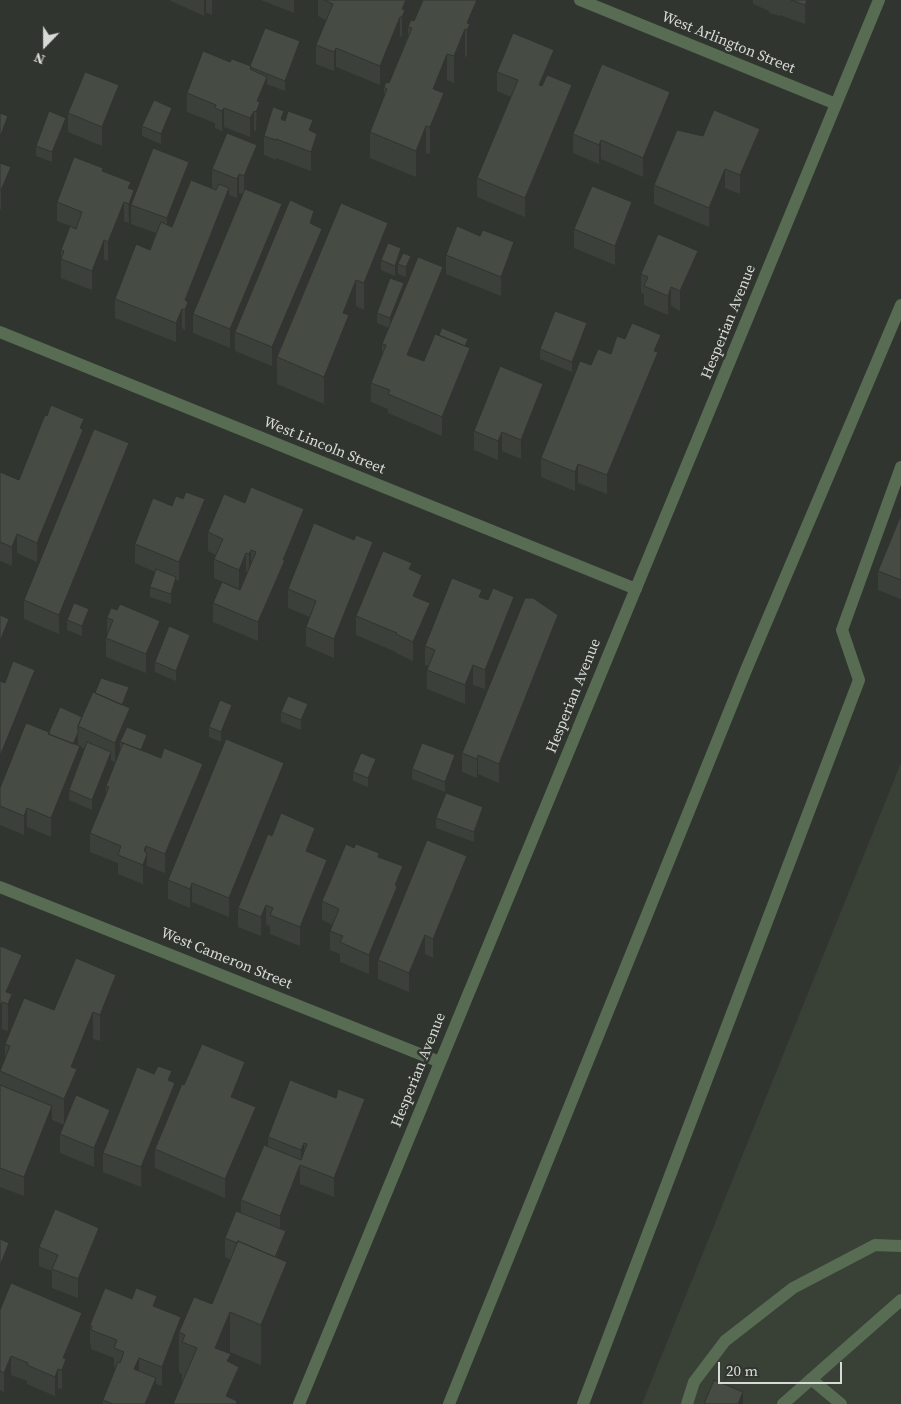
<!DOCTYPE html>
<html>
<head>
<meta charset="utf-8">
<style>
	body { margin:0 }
	#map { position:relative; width:901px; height:1404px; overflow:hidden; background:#31352f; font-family:"Source Serif 4",serif }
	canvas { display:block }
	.north { position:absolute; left:20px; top:20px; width:50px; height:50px; -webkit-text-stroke:4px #31352f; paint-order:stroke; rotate:202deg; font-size:14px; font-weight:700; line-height:20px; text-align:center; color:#d7dad6 }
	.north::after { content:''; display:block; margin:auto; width:18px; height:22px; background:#d7dad6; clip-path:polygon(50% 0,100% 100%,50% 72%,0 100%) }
	.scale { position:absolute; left:718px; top:1362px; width:124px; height:22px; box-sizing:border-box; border:2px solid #d7dad6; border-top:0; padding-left:6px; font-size:15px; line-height:18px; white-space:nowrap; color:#d7dad6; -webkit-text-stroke:4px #31352f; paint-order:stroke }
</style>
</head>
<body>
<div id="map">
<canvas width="901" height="1404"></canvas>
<div class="north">N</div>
<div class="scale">20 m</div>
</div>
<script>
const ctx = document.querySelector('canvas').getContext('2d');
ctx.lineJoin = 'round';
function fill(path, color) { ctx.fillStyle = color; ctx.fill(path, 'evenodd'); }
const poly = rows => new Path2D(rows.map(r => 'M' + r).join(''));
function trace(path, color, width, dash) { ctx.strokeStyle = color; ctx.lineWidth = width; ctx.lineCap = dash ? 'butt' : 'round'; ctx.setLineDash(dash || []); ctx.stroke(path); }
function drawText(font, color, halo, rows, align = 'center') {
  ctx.font = font + ' "Source Serif 4",serif'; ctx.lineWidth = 5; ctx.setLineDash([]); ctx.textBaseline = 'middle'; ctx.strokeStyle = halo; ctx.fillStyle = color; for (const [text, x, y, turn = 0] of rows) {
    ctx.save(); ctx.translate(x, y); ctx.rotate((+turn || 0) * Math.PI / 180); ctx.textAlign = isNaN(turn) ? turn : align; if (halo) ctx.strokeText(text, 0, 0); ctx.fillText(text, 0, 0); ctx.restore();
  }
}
const built = poly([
	[901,763,901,1404,642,1404]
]);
const minor = poly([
	[580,0,836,104],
	[0,332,636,589],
	[0,887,440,1062],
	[811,1379,841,1404],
	[299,1404,879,0],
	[449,1404,746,670,901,305],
	[583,1404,859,680,842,630,901,467],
	[687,1404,694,1382,725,1341,793,1288,875,1245,901,1246],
	[783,1404,901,1300]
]);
const wall = poly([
	[169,0,218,0,212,15,206,12,204,16],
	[261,0,299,0,294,13],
	[318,0,412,0,412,3,405,20,405,29,402,37,400,36,380,85,336,67,334,71,316,64,316,45,326,20,318,16],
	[478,0,478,24,470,43,470,51,467,57,465,56,454,83,447,80,442,92,444,120,430,154,426,153,416,177,370,158,370,132,384,97,384,87,389,83,408,36,408,27,414,21],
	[753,0,815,0,805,24,780,15,780,16,769,13,769,11,753,4],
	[300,51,285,91,267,84,267,96,260,112,260,121,256,131,254,130,250,137,224,127,222,131,215,128,215,123,187,112,187,93,230,62,250,66],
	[554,69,551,77,572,104,525,217,477,197,477,178,511,97,497,91,497,72],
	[119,104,102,146,68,132,68,113],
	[670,111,643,177,601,159,599,164,573,153,573,134],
	[172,118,161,144,142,136,142,126],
	[284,120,313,132,317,153,311,171,276,158,276,160,264,155,264,136],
	[66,128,52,162,36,156,36,146],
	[703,136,760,148,740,194,725,188,709,227,654,204,654,185],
	[0,163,11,186,1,209,0,209],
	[257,164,246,189,282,219,314,225,322,248,272,366,235,351,235,335,230,348,193,333,193,314,243,194,239,193,237,198,229,195,229,207,188,311,188,321,185,330,182,328,176,342,115,318,115,299,150,250,156,233,131,224,131,216,129,223,124,221,108,261,104,259,92,290,61,278,61,250,76,228,57,221,57,202,103,171,131,189,134,198,189,181,171,227,172,227,212,189,212,169],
	[632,221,615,265,574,248,574,229],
	[480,236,514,261,501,296,446,274,446,255],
	[388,243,411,266,406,277,398,274,398,266,395,276,381,270,381,267,364,310,356,306,349,324,349,342,324,404,277,384,277,357],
	[698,270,680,311,671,306,668,315,644,305,644,294,641,293,641,274],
	[443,286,414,357,424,361,468,348,470,367,442,436,388,413,388,409,371,402,371,383,382,355,382,344,389,328,377,323,377,313,404,290],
	[587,333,572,372,540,359,540,349],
	[611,354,661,354,658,362,658,371,607,494,578,483,575,491,541,477,541,458,591,365],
	[543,403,521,459,502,451,498,460,474,450,474,431],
	[84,438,83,441,83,449,37,562,17,553,12,566,0,561,0,472,19,480],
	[129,462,59,634,24,619,24,600],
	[901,515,901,599,878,590,878,571],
	[205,518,179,581,176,580,176,587,171,604,150,597,150,587,155,572,135,563,135,544],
	[304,528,285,574,285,580,258,641,213,622,213,603,240,590,247,573,246,572,239,589,214,578,214,559,216,555,208,551,208,532],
	[373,561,334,658,306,646,306,627,310,617,288,608,288,589],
	[412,570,422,594,420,599,430,622,413,661,396,653,396,652,356,635,356,616],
	[482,598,514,616,485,689,473,685,465,704,427,689,427,670,428,666,425,665,425,646],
	[107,618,160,640,146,673,106,657,106,638,107,635],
	[89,619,82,636,67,630,67,620],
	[558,634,499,783,478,774,477,778,462,772,462,753],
	[190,645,176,681,155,672,155,662],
	[95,693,129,697,125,706,130,728,147,745,144,751,203,783,165,873,147,866,147,873,143,884,118,874,118,863,90,852,90,833,106,794,106,786,120,750,115,762,111,760,92,810,69,800,69,794,51,837,27,827,24,835,0,825,0,788,49,732,82,717],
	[78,742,78,745,85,749,80,761,77,745],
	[281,712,308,714,301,730,281,722],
	[232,715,221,742,209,737,209,727],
	[455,765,445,792,412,779,412,769],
	[376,769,368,787,353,781,353,772],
	[284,782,229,917,192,902,190,908,168,899,168,880],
	[483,817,474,842,436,828,436,818],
	[272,836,315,847,312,854,327,879,300,946,270,934,270,926,266,924,261,936,238,927,238,908],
	[354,848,379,857,403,885,397,898,397,906,369,974,340,962,340,954,330,950,330,931,333,925,322,920,322,901],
	[467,875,433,958,425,954,409,992,378,979,378,960],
	[0,946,22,981,12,1005,12,1021,8,1031,2,1029,0,1034],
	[116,1002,100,1041,93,1039,77,1079,77,1096,110,1129,94,1167,60,1153,60,1134,64,1125,52,1120,52,1125,24,1196,0,1187,0,1071,5,1059,5,1044,54,1010],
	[245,1081,238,1100,256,1126,225,1198,155,1168,155,1152,141,1187,103,1172,103,1153,175,1102,184,1085],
	[365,1118,334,1197,300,1184,282,1230,286,1250,282,1260,287,1302,261,1365,230,1352,229,1353,239,1404,182,1382,182,1374,179,1372,179,1341,162,1386,156,1384,156,1397,153,1404,103,1404,103,1400,116,1368,114,1367,114,1358,91,1349,91,1344,90,1344,90,1325,132,1299,157,1307,181,1328,212,1304,231,1260,225,1257,225,1238,241,1213,241,1200,268,1146,268,1137],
	[39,1247,99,1247,78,1298,52,1288,52,1271,39,1266],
	[0,1310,82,1332,66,1370,66,1378,62,1389,58,1388,55,1396,27,1384,27,1381,11,1375,4,1392,0,1390]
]);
const shadedWall = poly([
	[204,0,206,0,206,12,204,16],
	[212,0,218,0,212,15],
	[294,0,299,0,294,13],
	[406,0,412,0,412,3,405,20,405,29,402,37,402,9],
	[477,0,478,0,478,24,470,43,470,51,467,57,467,23],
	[807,0,815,0,805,24,805,5],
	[400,17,400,36,380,85,380,66],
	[465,29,465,56,454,83,454,56],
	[300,41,300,51,285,91,285,81],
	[336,48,336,67,334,71,334,52],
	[554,50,554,69,539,104,539,85],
	[447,54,447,80,433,115,433,89],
	[267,77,267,96,260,112,260,121,256,131,257,101],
	[119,85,119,104,102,146,102,127],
	[572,85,572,104,525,217,525,198],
	[670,92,670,111,643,177,643,158],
	[444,93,444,120,430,154,430,127],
	[172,108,172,118,161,144,161,134],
	[224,108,224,127,222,131,222,111],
	[254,111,254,130,250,137,250,118],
	[8,116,8,126,0,147,0,137],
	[66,118,66,128,52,162,52,152],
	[313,120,313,139,309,130],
	[426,126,426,153,416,177,416,151],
	[760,129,760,148,740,194,740,175],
	[317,134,317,153,311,171,311,152],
	[601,140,601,159,599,164,599,145],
	[257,145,257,164,244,195,244,176],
	[189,162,189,181,167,238,167,218],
	[11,167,11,186,1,209,1,190],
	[725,169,725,188,709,227,709,208],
	[239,174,239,193,237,198,237,179],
	[131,182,131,198,134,190,134,206,131,205,131,216,129,223,128,188],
	[229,188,229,207,188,311,188,321,185,330,185,300],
	[124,202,124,221,108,261,108,242],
	[632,202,632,221,615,265,615,246],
	[282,204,282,224,235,332,235,335,230,348,230,329],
	[314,211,314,230,310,223],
	[388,223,388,249,381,260,381,267,364,310,364,283],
	[322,229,322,248,272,366,272,347],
	[104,240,104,259,92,290,92,271],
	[514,242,514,261,501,296,501,277],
	[401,248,401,258,398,264,398,266,395,276,395,266],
	[698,251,698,270,680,311,680,291],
	[411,256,411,266,406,277,406,267],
	[443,267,443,286,407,374,407,355],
	[356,280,356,306,349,324,349,342,324,404,324,377,343,313],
	[404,283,404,293,390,328,390,318],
	[671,287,671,306,668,315,668,296],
	[182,309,182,328,176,342,176,323],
	[587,323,587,333,572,372,572,362],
	[661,335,661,354,658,362,658,371,607,494,607,475],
	[468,339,468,349,463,352],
	[470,348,470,367,442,436,442,417],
	[543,384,543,403,521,459,521,440],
	[84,419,84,438,83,441,83,449,37,562,37,543],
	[502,432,502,451,498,460,498,441],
	[129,443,129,462,59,634,59,615],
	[578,464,578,483,575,491,575,472],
	[205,499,205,518,179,581,179,562],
	[304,509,304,528,285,574,285,580,258,641,258,622,283,560],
	[17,534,17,553,12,566,12,547],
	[373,542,373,561,334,658,334,639],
	[251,550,251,569,249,573,249,554],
	[246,553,246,572,239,589,239,570],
	[422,575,422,594,413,615,413,596],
	[176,577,176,587,171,604,171,594],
	[482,590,482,609,479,597],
	[514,597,514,616,485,689,485,670],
	[430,603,430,622,413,661,413,642],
	[89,609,89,619,82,636,82,626],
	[558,615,558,634,499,783,499,764],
	[9,619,9,638,0,660,0,641],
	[160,621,160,640,146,673,146,654],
	[190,635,190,645,176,681,176,671],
	[473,665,473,685,465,704,465,685],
	[35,670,35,689,0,775,0,756],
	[129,687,129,697,121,718,121,708],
	[308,704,308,714,301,730,301,720],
	[232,705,232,715,221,742,221,732],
	[130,708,130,727,123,743,120,742,120,750,115,762,115,743],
	[78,733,78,742,70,759,70,749],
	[147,735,147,745,141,760,141,750],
	[80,746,80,766,69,790,69,794,51,837,51,818],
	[111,752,111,762,92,810,92,800],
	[455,755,455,765,445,792,445,782],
	[478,755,478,774,477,778,477,759],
	[376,759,376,769,368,787,368,778],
	[284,763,284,782,229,917,229,898],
	[203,764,203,783,165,873,165,854],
	[483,807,483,817,474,842,474,832],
	[27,808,27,827,24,835,24,816],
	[315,828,315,847,306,870,306,851],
	[146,846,146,857,147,854,147,873,143,884,143,865,144,850],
	[467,856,467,875,433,958,433,939],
	[327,860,327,879,300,946,300,927],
	[403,866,403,885,397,898,397,906,369,974,369,955],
	[192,883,192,902,190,908,190,889],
	[266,905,266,924,261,936,261,917],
	[425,935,425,954,409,992,409,973],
	[22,955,22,981,12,1005,12,1021,8,1031,8,1004,6,992],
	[116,975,116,1002,100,1041,100,1015],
	[2,1002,2,1029,0,1034,0,1007],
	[93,1012,93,1039,77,1079,77,1096,64,1125,64,1099,71,1067],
	[245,1062,245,1081,231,1116,231,1097],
	[172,1071,172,1090,168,1080],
	[175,1083,175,1102,155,1149,155,1152,141,1187,141,1167],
	[365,1099,365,1118,334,1197,334,1178],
	[52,1106,52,1125,24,1196,24,1177],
	[256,1107,256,1126,225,1198,225,1179],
	[110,1110,110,1129,94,1167,94,1148],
	[304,1143,304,1162,301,1166,301,1150],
	[300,1165,300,1184,280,1235,280,1216],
	[99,1228,99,1247,78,1298,78,1279],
	[286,1231,286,1250,274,1281,274,1262],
	[9,1243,9,1263,0,1285,0,1266],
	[287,1262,287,1302,261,1365,261,1325],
	[157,1296,157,1315,153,1306],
	[230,1312,230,1352,215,1388,215,1348],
	[82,1313,82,1332,66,1370,66,1378,62,1389,62,1370,63,1358],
	[181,1317,181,1333,179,1332,179,1341,162,1386,162,1367],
	[231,1354,231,1385,239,1367,239,1404,226,1404,227,1361],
	[11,1356,11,1375,4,1392,4,1373],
	[139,1358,139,1377,134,1369],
	[58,1369,58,1388,55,1396,55,1377],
	[156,1378,156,1397,153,1404,145,1404],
	[743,1392,743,1404,738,1404]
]);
const building = poly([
	[324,0,406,0,402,9,405,10,402,17,400,17,380,66,336,48,334,52,316,45,333,4,324,0],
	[423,0,477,0,467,23,470,24,467,30,465,29,454,56,447,54,433,89,444,93,430,127,426,126,416,151,370,132,387,89,384,87,386,82,389,83,412,28,408,27,411,20,414,21,423,0],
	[791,0,807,0,805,5,791,0],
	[265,28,300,41,285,81,250,67,251,66,250,66,265,28],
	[513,33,554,50,539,85,542,86,547,75,572,85,525,198,477,178,518,80,497,72,513,33],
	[203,51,230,62,232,59,251,66,250,69,267,77,257,101,260,102,256,112,254,111,250,118,224,108,222,111,215,108,216,105,187,93,203,51],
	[602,64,670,92,643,158,601,140,599,145,573,134,602,64],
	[85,72,119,85,102,127,68,113,85,72],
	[154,100,172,108,161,134,142,126,154,100],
	[273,107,284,111,281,119,285,121,288,111,313,120,309,130,317,134,311,152,276,139,276,140,264,136,273,107],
	[714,110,760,129,740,175,725,169,709,208,654,185,677,130,703,136,714,110],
	[49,111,66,118,52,152,36,146,49,111],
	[0,113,8,116,0,137,0,113],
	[227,133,257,145,244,176,239,174,237,179,212,169,227,133],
	[153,148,189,162,167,218,131,205,153,148],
	[74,157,103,168,102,171,131,182,128,188,134,190,129,204,124,202,108,242,104,240,92,271,61,259,64,251,61,250,70,226,76,229,82,212,57,202,74,157],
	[0,163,11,167,1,190,0,190,0,163],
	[191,180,216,190,219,184,229,188,185,300,188,302,185,310,182,309,176,323,115,299,136,244,150,250,161,222,172,227,191,180],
	[592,186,632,202,615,246,574,229,592,186],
	[245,189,282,204,230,329,193,314,245,189],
	[290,200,314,211,310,223,322,229,272,347,235,332,290,200],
	[341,203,388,223,364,283,356,280,343,313,349,315,324,377,277,357,341,203],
	[457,226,480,236,483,230,514,242,501,277,446,255,457,226],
	[658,234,698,251,680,291,671,287,668,296,644,286,648,277,641,274,658,234],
	[388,243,401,248,395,266,381,260,388,243],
	[403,253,411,256,406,267,398,264,403,253],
	[418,257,443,267,407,355,424,361,435,334,470,348,442,417,388,394,390,390,371,383,386,345,382,344,418,257],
	[390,278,404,283,390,318,377,313,390,278],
	[555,311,587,323,572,362,540,349,555,311],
	[632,323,661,335,654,351,658,352,607,475,578,464,575,472,541,458,580,361,591,365,598,349,611,354,617,336,625,339,632,323],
	[442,328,468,339,465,346,439,335,442,328],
	[500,366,543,384,521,440,502,432,498,441,474,431,500,366],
	[51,405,84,419,80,428,83,430,37,543,17,534,12,547,0,542,0,472,19,480,45,415,47,416,51,405],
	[94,429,129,443,59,615,24,600,94,429],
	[251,487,304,509,283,560,285,560,258,622,213,603,222,582,240,590,256,552,251,550,249,554,246,553,239,570,214,559,223,539,208,532,224,494,245,503,251,487],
	[186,492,205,499,179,562,135,544,153,498,172,506,176,496,183,499,186,492],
	[901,515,901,580,878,571,901,515],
	[314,523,354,540,356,535,373,542,334,639,306,627,316,601,288,589,314,523],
	[383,551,412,563,409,569,422,575,413,596,430,603,413,642,396,634,397,633,356,616,383,551],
	[156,569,176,577,171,594,150,587,156,569],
	[452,578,482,590,479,597,488,600,493,588,514,597,485,670,473,665,465,685,427,670,435,650,425,646,452,578],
	[525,598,533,598,558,615,499,764,478,755,477,759,462,753,525,598],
	[74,603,89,609,82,626,67,620,74,603],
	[120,604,160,621,146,654,106,638,113,620,107,618,111,608,117,610,120,604],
	[0,615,9,619,0,641,0,615],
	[169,626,190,635,176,671,155,662,169,626],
	[13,661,35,670,0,756,0,681,5,683,13,661],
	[101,678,129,687,122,705,95,693,101,678],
	[93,692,130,708,115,743,78,726,93,692],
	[288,696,308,704,301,720,281,712,288,696],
	[220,700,232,705,221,732,209,727,220,700],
	[60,707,82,717,78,726,78,733,73,744,49,734,49,732,60,707],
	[26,723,49,732,48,734,80,746,51,818,27,808,24,816,0,806,0,788,26,723],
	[127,727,147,735,141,750,120,742,127,727],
	[226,739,284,763,229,898,192,883,190,889,168,880,226,739],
	[87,742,111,752,92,800,69,790,87,742],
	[123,743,161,758,164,748,203,764,165,854,146,846,144,850,147,854,143,865,118,855,121,846,90,833,109,787,106,786,123,743],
	[422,743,455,755,445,782,412,769,422,743],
	[361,753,376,759,368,778,353,772,361,753],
	[446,793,483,807,474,832,436,818,446,793],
	[281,813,315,828,306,851,327,860,300,927,270,915,273,908,266,905,261,917,238,908,268,834,272,836,281,813],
	[427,840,467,856,433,939,425,935,409,973,378,960,427,840],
	[346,844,354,848,356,844,379,853,378,857,403,866,395,885,397,887,369,955,340,942,343,936,330,931,339,909,322,901,346,844],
	[0,946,22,955,6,992,12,994,8,1004,2,1002,0,1007,0,946],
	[76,958,116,975,100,1015,93,1012,71,1067,77,1069,64,1099,0,1071,10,1046,5,1044,24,998,54,1010,76,958],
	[202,1044,245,1062,231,1097,256,1107,225,1179,155,1149,182,1084,184,1085,202,1044],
	[158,1066,172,1071,168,1080,175,1083,141,1167,103,1153,137,1067,154,1074,158,1066],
	[290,1080,336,1098,338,1089,365,1099,334,1178,300,1165,280,1216,241,1200,264,1145,301,1160,307,1144,304,1143,301,1150,268,1137,290,1080],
	[0,1085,52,1106,24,1177,0,1168,0,1085],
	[76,1095,110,1110,94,1148,60,1134,76,1095],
	[55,1209,99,1228,78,1279,52,1269,58,1255,39,1247,55,1209],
	[236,1211,286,1231,275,1257,238,1241,237,1243,225,1238,236,1211],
	[0,1239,9,1243,0,1266,0,1239],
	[238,1241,287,1262,261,1325,230,1312,215,1348,231,1354,227,1361,239,1367,226,1396,237,1401,236,1404,173,1404,197,1348,182,1342,185,1335,179,1332,194,1297,212,1304,238,1241],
	[11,1283,82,1313,63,1358,66,1359,62,1370,58,1369,55,1377,27,1365,28,1363,11,1356,4,1373,0,1371,0,1310,11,1283],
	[105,1288,132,1299,136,1288,157,1296,153,1306,181,1317,162,1367,139,1358,134,1369,156,1378,145,1404,113,1404,103,1400,118,1362,120,1363,124,1352,114,1348,117,1340,91,1330,92,1326,90,1325,105,1288],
	[714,1380,743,1392,738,1404,704,1404,714,1380]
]);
const streetNames = [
	["West Arlington Street",728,43,22],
	["Hesperian Avenue",729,322,-68],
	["West Lincoln Street",324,446,22],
	["Hesperian Avenue",574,696,-68],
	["West Cameron Street",226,959,22],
	["Hesperian Avenue",419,1070,-68]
];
fill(built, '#394137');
trace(minor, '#576c52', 12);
fill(wall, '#3c403a');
fill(shadedWall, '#313430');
fill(building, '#464b44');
trace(building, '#313430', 1);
drawText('15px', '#d7dad6', '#31352f', streetNames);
</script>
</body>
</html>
